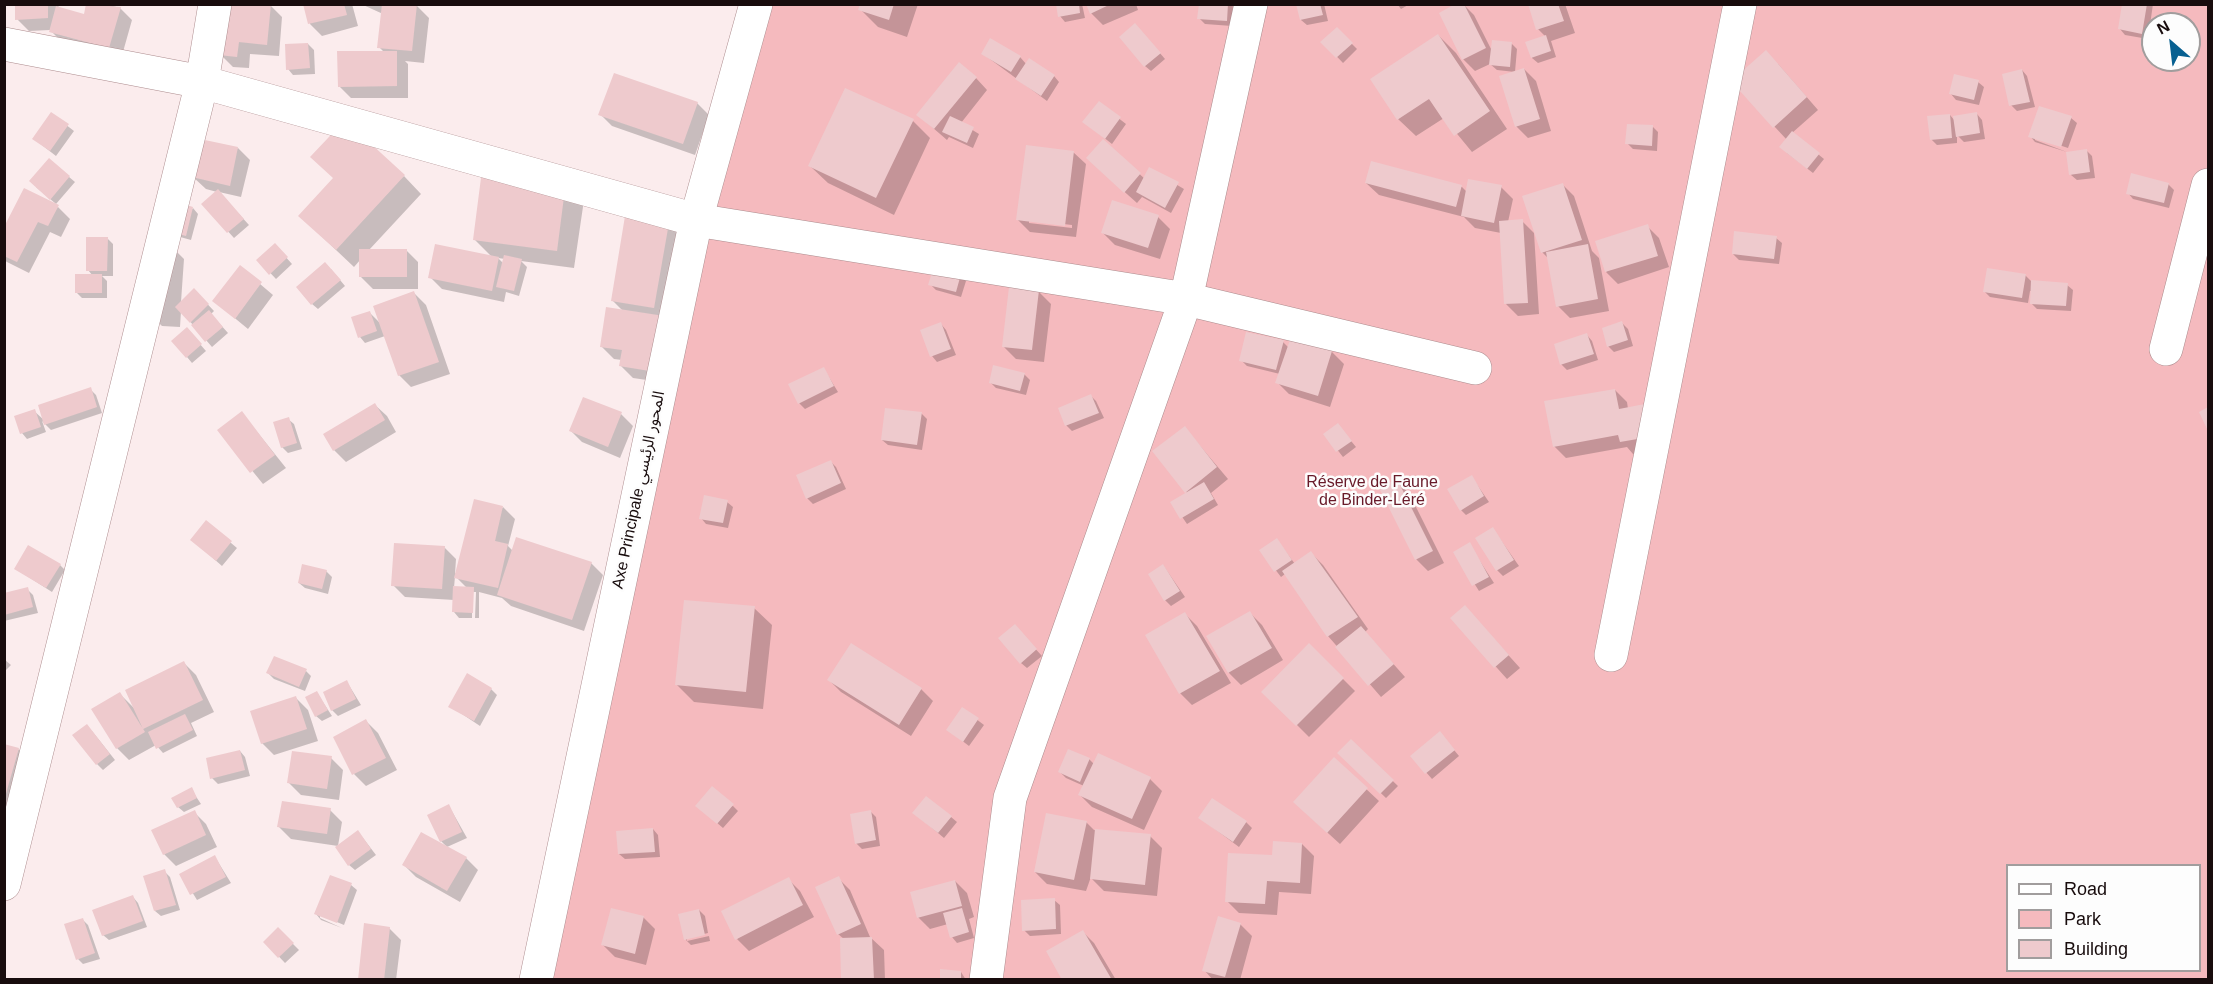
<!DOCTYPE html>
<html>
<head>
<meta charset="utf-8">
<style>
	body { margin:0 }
	#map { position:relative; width:2213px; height:984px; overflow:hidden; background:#fbeced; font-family:Arial,sans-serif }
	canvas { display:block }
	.frame { position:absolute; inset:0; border:6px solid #180c0d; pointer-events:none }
	.legend { position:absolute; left:2006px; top:864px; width:195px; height:108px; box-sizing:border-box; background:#fdfdfd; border:2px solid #a19d9d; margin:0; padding:8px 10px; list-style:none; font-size:18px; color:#180c0d }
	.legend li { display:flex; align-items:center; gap:12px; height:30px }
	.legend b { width:30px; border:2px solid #a19d9d }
	.north { position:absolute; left:2141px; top:12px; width:60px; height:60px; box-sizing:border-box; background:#fdfdfd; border:2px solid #a19d9d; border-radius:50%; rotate:332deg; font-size:16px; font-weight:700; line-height:24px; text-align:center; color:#180c0d }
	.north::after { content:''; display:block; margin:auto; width:21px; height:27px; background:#076091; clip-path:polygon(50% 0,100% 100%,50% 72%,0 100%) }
</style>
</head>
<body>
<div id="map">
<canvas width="2213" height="984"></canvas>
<div class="frame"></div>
<ul class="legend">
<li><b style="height:8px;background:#fff"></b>Road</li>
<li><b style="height:16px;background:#f5babe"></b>Park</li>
<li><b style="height:16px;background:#eecacd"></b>Building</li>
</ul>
<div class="north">N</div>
</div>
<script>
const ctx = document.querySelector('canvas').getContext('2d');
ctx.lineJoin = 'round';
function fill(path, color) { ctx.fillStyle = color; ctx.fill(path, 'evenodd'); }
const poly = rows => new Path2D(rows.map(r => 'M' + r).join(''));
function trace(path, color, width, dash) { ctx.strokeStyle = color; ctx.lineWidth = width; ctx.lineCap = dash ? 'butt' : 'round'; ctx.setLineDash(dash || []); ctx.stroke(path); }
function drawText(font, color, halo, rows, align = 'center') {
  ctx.font = font + ' Arial,"Noto Sans Arabic",sans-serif'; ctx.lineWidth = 5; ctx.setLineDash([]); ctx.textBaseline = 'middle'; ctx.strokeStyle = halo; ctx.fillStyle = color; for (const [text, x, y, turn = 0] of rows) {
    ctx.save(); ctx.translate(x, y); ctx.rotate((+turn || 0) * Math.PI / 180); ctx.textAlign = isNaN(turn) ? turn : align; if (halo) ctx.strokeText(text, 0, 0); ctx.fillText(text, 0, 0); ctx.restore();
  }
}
const green = poly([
	[756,5,2208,5,2208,979,536,980],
	[2153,24,2189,24,2189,60,2153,60],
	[2008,866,2200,866,2200,970,2008,970]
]);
const shadow = poly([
	[16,4,58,4,59,9,85,16,88,4,106,4,120,8,132,20,121,59,63,43,50,30,29,31,17,19],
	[305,4,352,4,358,26,322,36,310,24],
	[361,4,417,6,429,18,424,63,405,61,408,64,408,98,351,98,339,86,384,52,379,47,383,14],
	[862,4,918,4,907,37,878,27,860,9],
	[1057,4,1082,4,1085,18,1065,22,1060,16],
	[1088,4,1136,4,1138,10,1103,25,1091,13],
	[1200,4,1233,4,1232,26,1205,24,1199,18],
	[1298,4,1324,4,1328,21,1307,25,1301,20],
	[1397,4,1410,4,1401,9],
	[1463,4,1474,15,1492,51,1511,43,1517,49,1515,72,1497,70,1490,64,1475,71,1463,59],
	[1529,4,1565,4,1575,33,1551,41,1556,57,1538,63,1532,58,1527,43,1545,36,1538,29],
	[2123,4,2153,4,2148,39,2125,35,2120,29],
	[270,5,282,17,279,56,250,54,249,68,233,67,221,55],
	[1337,29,1357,49,1343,63,1323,42],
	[1140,30,1165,59,1151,71,1145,66],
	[1438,35,1456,53,1507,129,1472,152,1444,118,1416,136,1398,119],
	[308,44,314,50,315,74,293,75,288,69],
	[983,54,1020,57,1027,65,1054,76,1059,82,1047,101],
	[1778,64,1818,110,1792,133,1824,159,1813,173,1787,153,1787,140,1774,126],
	[1524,69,1536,81,1551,131,1528,138,1516,126],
	[2022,70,2027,76,2035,107,2017,111,2011,105],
	[976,78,987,90,961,123,979,134,973,148,949,137,947,140,918,115],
	[1978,82,1984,87,1979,105,1956,100,1951,94],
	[697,103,709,115,695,155,612,126,600,114],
	[1099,103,1126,124,1112,144,1084,122],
	[52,114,74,131,56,156,34,139],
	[1977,114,1982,120,1985,139,1964,142,1957,135,1957,143,1937,145,1931,139,1950,115,1955,121],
	[2071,118,2077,123,2068,148,2035,137,2035,140,2067,152,2035,142,2030,136],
	[913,121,930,138,894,215,828,183,810,166],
	[1653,127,1658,132,1657,151,1633,149,1627,143],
	[1103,141,1145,179,1150,169,1184,189,1171,213,1142,197,1137,203,1100,170],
	[238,148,250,160,241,197,219,192,249,225,234,238,203,204,217,192,206,189,193,177],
	[2086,150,2092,156,2095,178,2077,180,2071,175],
	[1073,152,1086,164,1076,237,1030,232,1018,220],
	[1029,220,1072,225,1072,228,1029,223],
	[49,160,75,182,56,204,36,187],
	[1372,163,1462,187,1467,192,1501,187,1513,199,1508,222,1522,221,1534,233,1539,314,1518,316,1506,304,1501,233,1475,228,1464,217,1379,195,1366,183],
	[483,172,584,200,574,268,521,261,527,267,519,296,506,292,504,302,442,289,430,277,492,257,474,239],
	[498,258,505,259,504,264],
	[404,176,421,194,369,250,406,250,418,262,418,289,373,289,361,277,361,259,354,267,318,233],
	[1562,184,1574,196,1592,251,1599,258,1609,311,1570,318,1558,306,1549,259,1542,252],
	[2168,184,2174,190,2169,208,2133,199,2128,193],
	[58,207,70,219,61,237,50,232,29,273,7,262,4,260,4,231],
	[193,208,198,214,191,240,173,235],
	[628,212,681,231,667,383,633,378,621,366,622,360,614,359,602,347,623,311,612,300],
	[1158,217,1170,229,1160,259,1115,245,1103,233],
	[1647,226,1659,238,1669,267,1618,284,1606,272],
	[107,238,113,244,113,276,102,276,107,281,107,298,82,298,77,293,93,276,88,270],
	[1776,238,1782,243,1779,264,1739,260,1733,254],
	[275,245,292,264,276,279,258,260],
	[172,247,184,259,181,302,194,290,214,311,211,314,228,333,212,347,181,311,180,327,162,326,150,314],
	[240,267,273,295,248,329,214,301],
	[331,269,345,286,318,309,312,304],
	[961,275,966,281,961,297,936,290,930,284],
	[2025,275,2032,282,2067,285,2073,290,2071,311,2037,309,2031,303,2032,291,2030,291,2028,303,1990,297,1984,291],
	[1039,292,1051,304,1044,362,1016,359,1004,347],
	[414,293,426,305,450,374,411,387,399,375,385,336,365,343,360,337,370,313,380,323],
	[1622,323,1628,329,1633,346,1614,352,1608,346],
	[941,324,946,330,956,355,937,362,932,356],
	[192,335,206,351,192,363,187,357],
	[1587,335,1592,341,1598,360,1567,370,1561,364],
	[1283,342,1289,348,1332,352,1344,364,1330,407,1289,394,1277,382,1280,374,1247,366,1241,360],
	[824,369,838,392,805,409,799,403],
	[1024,374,1030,380,1026,395,996,388,990,382],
	[90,389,96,395,102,413,51,430,42,421,46,432,27,439,22,433,34,411,44,420],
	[1615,390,1627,402,1628,409,1667,448,1633,454,1627,447,1566,458,1554,446],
	[1091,396,1096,401,1104,418,1072,431,1066,425],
	[375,405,387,416,396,432,346,462,334,450,325,435],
	[242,413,286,468,263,484,219,430],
	[921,413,927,419,922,450,888,445,882,440],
	[621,414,633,426,620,458,582,442,570,430],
	[288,419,294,424,302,449,288,453,282,447],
	[1338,425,1356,447,1343,457,1325,434],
	[1185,428,1228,479,1211,493,1218,505,1187,524,1172,502,1187,493,1154,452],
	[831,462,836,467,846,489,813,504,807,498],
	[1471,476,1489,502,1466,515,1461,510],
	[1397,481,1409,493,1444,563,1428,571,1416,559],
	[727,502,733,507,728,528,706,524,701,518],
	[503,507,515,519,508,546,513,551,591,563,603,575,584,631,511,606,502,598,479,592,479,618,475,618,476,592,472,592,472,618,459,618,454,612,454,600,405,597,393,585,444,547,456,559,455,574],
	[455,576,467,588,454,588],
	[206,522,237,548,222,566,198,545],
	[1493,529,1519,566,1503,576,1497,570],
	[1277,540,1295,564,1311,553,1323,565,1368,629,1365,632,1405,677,1381,697,1328,636,1285,574,1281,577,1261,551],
	[1469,544,1494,583,1479,591,1455,553],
	[60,565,65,570,52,592,16,569],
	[1163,565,1185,597,1171,606,1165,600],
	[326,571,332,577,328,594,305,588,299,583],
	[27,589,33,595,38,613,4,621,4,595],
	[1465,607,1520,668,1507,679,1452,618],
	[754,608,772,625,763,709,694,702,677,685],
	[1250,613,1262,625,1283,660,1241,685,1229,673,1208,637],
	[1185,614,1197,626,1231,683,1192,705,1180,693],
	[1020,632,1042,656,1027,668,1021,663],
	[851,645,921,689,933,701,911,736,841,692,829,680],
	[1309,645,1355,691,1309,737,1264,692],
	[4,659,11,665,4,672],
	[184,663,196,675,214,712,191,723,197,736,163,753,156,745,129,760,117,748,93,709,120,694,135,709],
	[306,671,311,676,305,691,274,679,268,673],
	[347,682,361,705,338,716,332,710],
	[491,689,497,695,480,726,450,706],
	[317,693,332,716,322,721,316,716],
	[296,698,308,710,318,741,274,755,262,743],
	[963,709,984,725,969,746,948,730],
	[366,721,378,733,397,770,366,786,354,774],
	[92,731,115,760,103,770,97,764],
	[1445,739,1459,756,1432,779,1412,756],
	[1351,741,1398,786,1386,798,1339,753],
	[4,745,18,749,30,761,4,821],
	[240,751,245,757,250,776,218,784,212,778],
	[1098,755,1150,779,1162,791,1144,830,1092,807,1080,795,1084,786,1066,778,1060,772,1089,759,1094,764],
	[331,758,343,770,339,800,301,795,289,783],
	[1334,759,1379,801,1340,844,1307,814],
	[191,789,201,804,184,812,178,807],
	[449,806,467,838,447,847,441,841],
	[733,806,738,811,723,828,703,811],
	[330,810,342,822,338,846,291,839,279,827],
	[194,812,206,824,217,847,176,866,164,854],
	[871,812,876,817,880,846,862,849,856,843],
	[951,817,957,822,944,838,920,818],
	[1200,818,1246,822,1252,828,1239,847],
	[1086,822,1094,830,1150,836,1162,848,1157,896,1104,891,1092,879,1093,871,1086,891,1047,884,1035,872],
	[653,829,658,835,660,857,625,859,619,854],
	[363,838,376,855,355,870,349,865],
	[1302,844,1314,856,1311,894,1279,892,1277,915,1239,913,1227,901,1274,857],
	[215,857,231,883,197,900,181,874],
	[466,858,478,870,460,902,416,877,404,865],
	[164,871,170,877,180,910,161,916,155,911],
	[838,878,850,890,870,937,884,950,885,980,843,980,844,939,838,934],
	[788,879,800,891,814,917,749,951,737,939],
	[955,881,967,893,974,917,969,919,974,938,957,943,952,937,948,924,930,929,918,917],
	[351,885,357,890,344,925,320,915,320,918,342,928,321,920,316,914],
	[133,897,138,903,147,927,109,940,103,935],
	[1054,900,1060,905,1061,934,1030,936,1024,930],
	[699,910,705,916,708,933,687,938,687,941,709,936,710,941,691,945,686,940],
	[643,917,655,929,646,965,615,957,603,945],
	[82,919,88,925,100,959,83,964,78,959],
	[1240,924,1252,936,1240,980,1213,980,1204,970],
	[389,928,401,940,396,980,359,980],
	[278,929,299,950,285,963,265,942],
	[1082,931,1094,943,1116,980,1064,980],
	[961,972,966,980,941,980]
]);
const building = poly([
	[15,4,48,4,48,18,15,20],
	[86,4,121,7,109,48,49,32,56,6,84,14],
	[224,4,271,4,267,45,239,42,237,57,219,55],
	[303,4,344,4,347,15,308,24],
	[382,4,417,4,412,51,377,48],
	[860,4,894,4,889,20,858,10],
	[1056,4,1079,4,1080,13,1058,17],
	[1086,4,1111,4,1090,14],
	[1199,4,1228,4,1227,21,1197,19],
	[1296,4,1320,4,1323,15,1300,20],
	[1455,4,1464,4,1486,48,1462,60,1439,13],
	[1528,4,1558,4,1564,21,1536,30],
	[2122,4,2147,4,2142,34,2118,29],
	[1135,23,1161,53,1144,67,1119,37],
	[1337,27,1353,43,1336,58,1320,42],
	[1438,34,1490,111,1454,136,1429,99,1397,120,1370,79],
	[1546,35,1551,51,1531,58,1525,42],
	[990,38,1021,56,1011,72,981,54],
	[1492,40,1512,42,1510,67,1489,65],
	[308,43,310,68,286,70,285,44],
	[1766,50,1807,97,1773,128,1731,81],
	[337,51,397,51,397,86,338,87],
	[1029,58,1055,75,1041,96,1015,79],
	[959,62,977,77,934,129,916,115],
	[1524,68,1540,119,1515,127,1499,76],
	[2022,69,2030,102,2009,106,2002,74],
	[614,73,698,102,683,144,598,115],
	[1954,74,1979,80,1974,100,1949,94],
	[845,88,914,119,876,198,808,166],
	[1099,101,1121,117,1105,139,1082,122],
	[2039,106,2072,116,2061,147,2028,137],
	[51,112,69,124,50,151,32,139],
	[1977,112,1980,133,1956,137,1953,116],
	[1950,114,1952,138,1930,140,1927,116],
	[950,116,974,127,967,143,942,132],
	[345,120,405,175,336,250,298,216,333,178,310,157],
	[1627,124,1653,125,1652,146,1625,144],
	[1792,131,1820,153,1807,169,1779,147],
	[200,139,238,147,230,186,192,177],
	[1103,139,1141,173,1124,193,1086,158],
	[1026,145,1074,151,1065,226,1016,220],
	[2087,149,2090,172,2069,175,2066,152],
	[49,158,70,176,50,200,29,181],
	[1371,161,1462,185,1456,207,1365,183],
	[1149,167,1179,182,1165,208,1136,192],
	[482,170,566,181,557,251,473,240],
	[2131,173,2169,183,2164,203,2126,194],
	[1468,179,1502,185,1494,223,1461,216],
	[1563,183,1582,240,1541,253,1522,196],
	[24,188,59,205,48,226,38,222,17,262,4,256,4,227],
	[218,189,244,219,227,233,201,204],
	[1112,200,1159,215,1148,248,1101,233],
	[173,201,193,207,186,236,165,230],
	[626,210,670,217,654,308,611,301],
	[1523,219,1528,303,1504,304,1499,221],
	[1648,224,1658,256,1605,272,1595,241],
	[1734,231,1777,236,1774,259,1732,254],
	[86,237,108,237,107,271,86,271],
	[275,243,288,257,269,275,256,260],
	[435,244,499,257,492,291,428,278],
	[1588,244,1598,299,1556,307,1546,252],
	[359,249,407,249,407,277,359,277],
	[504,255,522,259,514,291,496,287],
	[325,262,341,280,311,305,296,287],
	[240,265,262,282,235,319,212,301],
	[934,266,961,274,956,292,928,285],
	[1987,268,2026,274,2022,298,1983,292],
	[75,274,102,274,102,293,75,293],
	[2031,280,2068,283,2066,306,2030,304],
	[1009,287,1039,290,1032,350,1002,347],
	[194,288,209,304,190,323,175,307],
	[414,291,439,362,398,376,373,306],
	[606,307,664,316,656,372,619,366,622,350,600,347],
	[209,310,223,327,205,342,191,325],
	[370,311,377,331,358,338,351,317],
	[1622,321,1628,340,1607,347,1602,328],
	[941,322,951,349,930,357,920,330],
	[187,327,202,344,186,358,171,341],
	[1246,332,1284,340,1276,370,1239,361],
	[1587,333,1594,354,1560,365,1554,344],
	[1291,337,1332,351,1318,396,1275,383],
	[993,365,1025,373,1020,391,989,383],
	[824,367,834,386,798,404,788,384],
	[91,387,97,407,44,425,38,405],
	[1615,389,1619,409,1650,403,1655,436,1620,442,1618,435,1553,447,1544,401],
	[1091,394,1099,413,1065,426,1058,408],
	[583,397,622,412,608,447,569,431],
	[375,403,385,420,333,451,323,434],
	[2208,407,2208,431,2199,412],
	[885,408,922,412,917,445,881,440],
	[35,409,41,427,20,434,14,416],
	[242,411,275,455,250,473,217,430],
	[289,417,297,443,281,448,273,422],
	[1338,423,1352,441,1336,452,1323,434],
	[1185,426,1217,467,1185,493,1152,451],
	[831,460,841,483,806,499,796,475],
	[1472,475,1484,496,1460,511,1447,489],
	[1397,479,1433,551,1415,560,1379,488],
	[1204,482,1214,499,1180,519,1170,502],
	[704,495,728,500,723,523,699,519],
	[474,499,503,506,495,541,508,544,498,588,454,578],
	[206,520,232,541,216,561,190,540],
	[1493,527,1514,560,1496,571,1475,538],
	[516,537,592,562,572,620,497,595],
	[1277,538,1292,560,1274,572,1259,550],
	[1470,542,1489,577,1472,586,1453,552],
	[394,543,445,546,442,589,391,586],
	[28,545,61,564,46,588,14,569],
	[1311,551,1358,617,1327,637,1282,571],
	[302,564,327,570,322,589,298,583],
	[1163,564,1180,591,1164,601,1148,574],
	[453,586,474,587,473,613,452,612],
	[28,587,33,607,4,615,4,593],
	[684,600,755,606,746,692,675,685],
	[1465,605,1509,655,1494,668,1450,618],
	[1250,611,1272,648,1228,673,1206,636],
	[1185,612,1220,671,1179,694,1145,635],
	[1015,624,1037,649,1020,664,998,638],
	[1361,626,1394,664,1368,686,1335,647],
	[851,643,922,688,899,725,827,680],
	[1309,643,1344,678,1296,726,1261,692],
	[274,656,307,669,299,687,266,673],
	[184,661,203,700,143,729,125,690],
	[467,673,492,688,474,721,448,707],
	[347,680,356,699,331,711,323,692],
	[317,691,328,710,315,717,305,697],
	[120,692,145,732,116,749,91,709],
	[296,696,307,729,261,744,250,711],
	[962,707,979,718,963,742,946,730],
	[185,714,193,730,156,749,148,732],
	[366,719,386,758,352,775,333,737],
	[87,724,110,754,96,765,72,735],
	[1440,731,1455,750,1425,774,1410,756],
	[1351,739,1394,780,1380,794,1337,753],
	[4,744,19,748,5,797,4,797],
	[1068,749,1090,758,1080,782,1058,772],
	[240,750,245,770,210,779,206,758],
	[292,751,332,756,327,789,287,783],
	[1098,753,1151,777,1132,819,1078,795],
	[1334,757,1368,788,1327,833,1293,802],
	[712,786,734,804,717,824,695,806],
	[192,787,197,798,177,808,171,798],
	[926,796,952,816,938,833,912,813],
	[1212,798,1247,821,1233,842,1198,818],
	[282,801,331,808,327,834,277,827],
	[449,804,462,832,440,842,427,815],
	[195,810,206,835,163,855,151,830],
	[871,810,876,840,855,844,850,814],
	[1046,813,1087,821,1074,880,1034,872],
	[653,828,655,852,618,854,616,831],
	[1095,829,1151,834,1145,885,1090,879],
	[358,830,371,849,348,866,335,847],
	[421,832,467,857,447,891,402,865],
	[1273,841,1302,843,1300,883,1267,881,1265,904,1225,902,1228,853,1272,855],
	[215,855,226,877,190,895,179,874],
	[165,869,176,905,154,911,143,876],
	[330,875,352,883,337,923,314,914],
	[839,876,861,924,837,935,815,887],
	[789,877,803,905,735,940,721,911],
	[955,880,962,906,917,918,910,892],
	[133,895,143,921,102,936,92,910],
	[1055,898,1056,929,1022,931,1021,900],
	[611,908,644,916,635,954,601,945],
	[962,908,969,932,950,938,943,913],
	[699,909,705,935,684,940,678,914],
	[1218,916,1241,923,1225,977,1202,971],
	[83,918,95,953,76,960,64,924],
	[364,923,390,927,384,980,358,980],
	[278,927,294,943,278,958,263,942],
	[1083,930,1112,980,1062,980,1046,951],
	[872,937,874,980,841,980,840,938],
	[940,969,961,971,961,980,940,980]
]);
const minor = poly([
	[4,44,202,82,696,220,1186,299,1475,368],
	[2166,349,2208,185],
	[1611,655,1740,4],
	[4,884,202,82,215,4],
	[986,980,1010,798,1186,299,1251,4]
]);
const major = poly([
	[536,980,696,220,756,4]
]);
const parkNames = [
	["Réserve de Faune",1372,483],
	["de Binder-Léré",1372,501]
];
const streetNames = [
	["Axe Principale المحور الرئيسي",639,490,-78]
];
fill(green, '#f5babe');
fill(shadow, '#0003');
fill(building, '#eecacd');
trace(minor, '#ad8c8e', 34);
trace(major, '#ad8c8e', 34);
trace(minor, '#fff', 33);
trace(major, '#fff', 33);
drawText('16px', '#681a29', '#fdfdfd', parkNames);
drawText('16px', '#180c0d', '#fdfdfd', streetNames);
</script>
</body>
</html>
